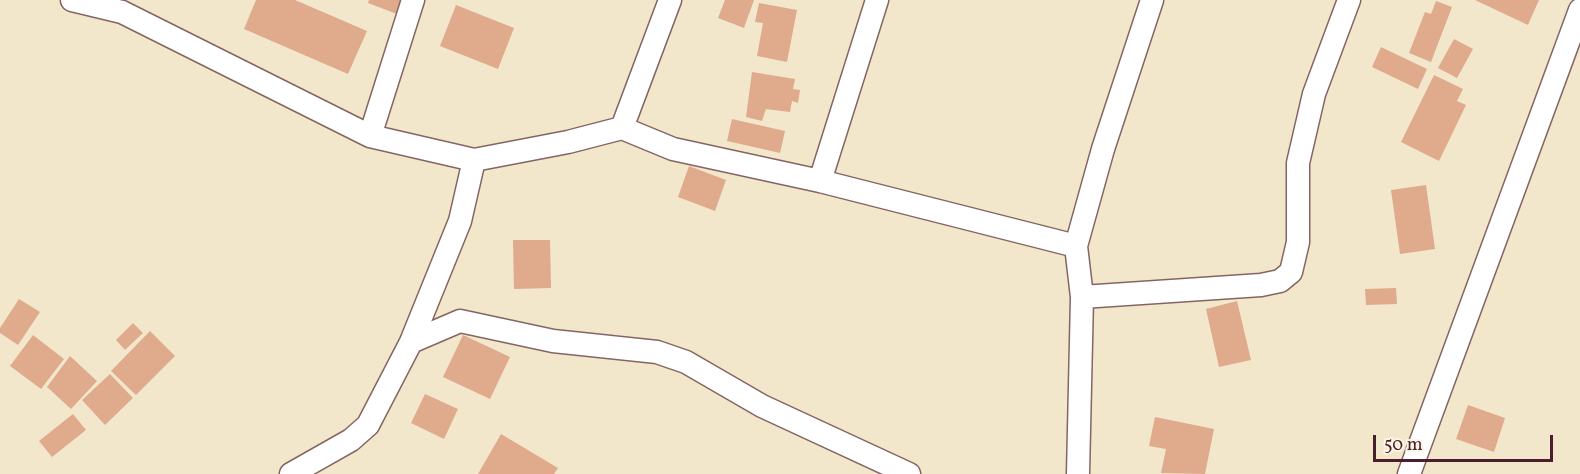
<!DOCTYPE html>
<html>
<head>
<meta charset="utf-8">
<style>
	body { margin:0 }
	#map { position:relative; width:1580px; height:474px; overflow:hidden; background:#f2e7cb; font-family:Vollkorn,serif }
	canvas { display:block }
	.scale { position:absolute; left:1373px; top:435px; width:180px; height:27px; box-sizing:border-box; border:3px solid #4a1f2b; border-top:0; padding-left:8px; font-size:18px; line-height:21px; white-space:nowrap; color:#4a1f2b; -webkit-text-stroke:4px #fcf5e5; paint-order:stroke }
</style>
</head>
<body>
<div id="map">
<canvas width="1580" height="474"></canvas>
<div class="scale">50 m</div>
</div>
<script>
const ctx = document.querySelector('canvas').getContext('2d');
ctx.lineJoin = 'round';
function fill(path, color) { ctx.fillStyle = color; ctx.fill(path, 'evenodd'); }
const poly = rows => new Path2D(rows.map(r => 'M' + r).join(''));
function trace(path, color, width, dash) { ctx.strokeStyle = color; ctx.lineWidth = width; ctx.lineCap = dash ? 'butt' : 'round'; ctx.setLineDash(dash || []); ctx.stroke(path); }
const building = poly([
	[256,0,295,0,367,31,348,74,244,29],
	[369,0,402,0,397,14,368,3],
	[725,0,754,0,744,28,718,18],
	[1475,0,1539,0,1528,25],
	[1436,1,1452,7,1431,62,1409,53,1425,12,1431,14],
	[759,3,797,10,787,62,757,56,763,23,755,22],
	[456,5,514,28,498,69,440,46],
	[1454,39,1473,49,1457,78,1438,68],
	[1381,47,1427,69,1418,89,1372,67],
	[752,72,795,79,793,89,800,90,798,103,792,101,790,112,766,109,762,121,746,117],
	[1434,75,1463,89,1457,101,1466,105,1439,161,1401,142],
	[732,119,785,131,780,153,727,141],
	[689,166,726,180,715,211,678,197],
	[1426,185,1435,249,1400,254,1391,190],
	[513,240,550,240,551,288,514,289],
	[1396,288,1397,304,1366,305,1365,289],
	[19,299,40,312,18,345,0,333,0,328],
	[1237,301,1251,360,1219,367,1206,309],
	[133,323,143,333,125,350,116,340],
	[150,331,175,356,136,395,111,371],
	[33,335,64,359,41,389,10,366],
	[463,335,510,357,490,399,443,377],
	[70,356,97,381,71,409,47,387],
	[110,374,133,398,105,425,82,400],
	[425,394,458,409,444,439,411,423],
	[1468,405,1505,418,1494,452,1456,439],
	[73,414,86,430,52,457,39,441],
	[1155,417,1214,429,1205,474,1161,473,1166,449,1149,446],
	[501,434,558,468,554,474,478,474]
]);
const street = poly([
	[72,0,122,12,370,136,474,160,568,142,622,128,673,149,820,181,1076,246],
	[622,128,670,0],
	[370,136,413,0],
	[820,181,877,0],
	[1082,297,1261,285,1280,281,1291,272,1298,242,1298,163,1314,94,1349,0],
	[411,342,460,321,553,341,657,352,686,362,762,406,909,474],
	[291,474,351,440,368,425,411,342,460,221,474,160],
	[1078,474,1082,297,1076,246,1103,149,1152,0],
	[1409,474,1580,10]
]);
fill(building, '#e0aa8c');
trace(street, '#856563', 25);
trace(street, '#fff', 22);
</script>
</body>
</html>
